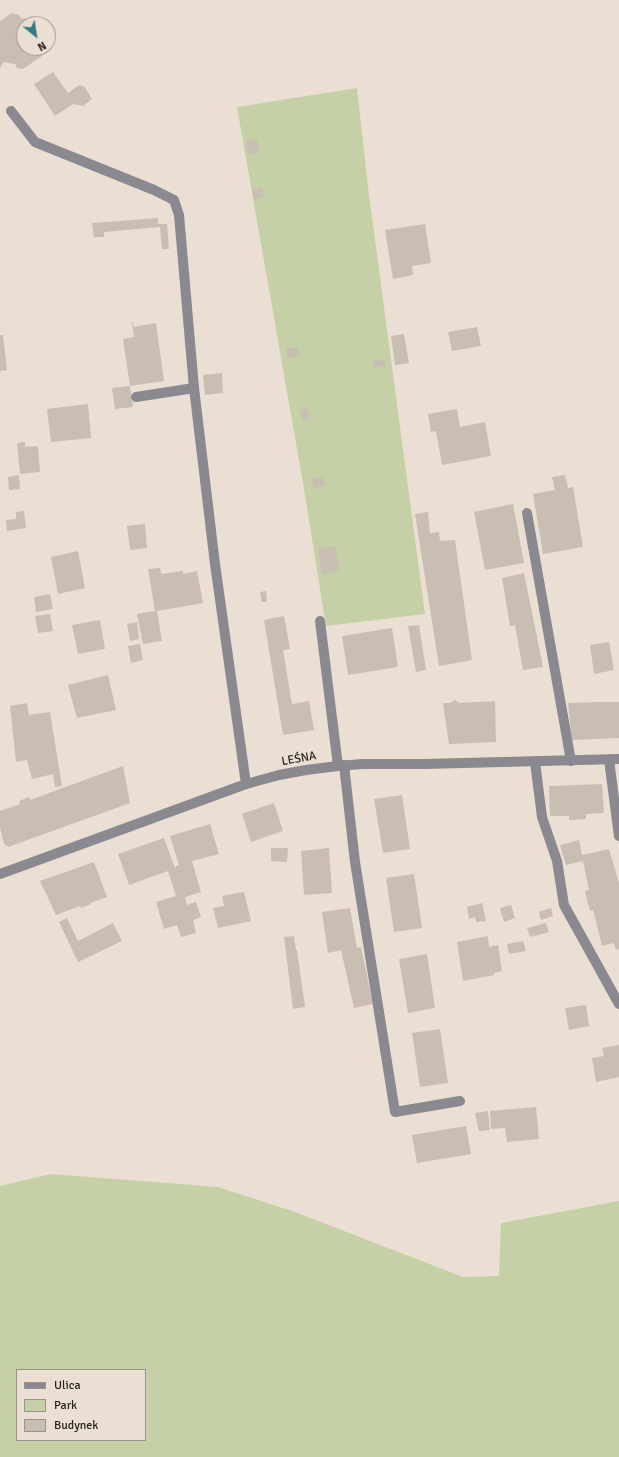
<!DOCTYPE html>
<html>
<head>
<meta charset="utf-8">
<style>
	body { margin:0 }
	#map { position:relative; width:619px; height:1457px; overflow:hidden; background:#ebdfd3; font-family:Signika,sans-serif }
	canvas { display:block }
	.legend { position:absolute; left:16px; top:1369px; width:130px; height:72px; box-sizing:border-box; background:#ebdfd3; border:1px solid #9c938a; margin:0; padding:5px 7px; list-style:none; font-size:12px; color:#25211c }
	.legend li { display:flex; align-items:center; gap:8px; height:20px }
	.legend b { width:20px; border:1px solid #9c938a }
	.north { position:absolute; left:16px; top:16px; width:40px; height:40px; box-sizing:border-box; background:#ebdfd3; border:1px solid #9c938a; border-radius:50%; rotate:150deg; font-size:11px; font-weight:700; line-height:16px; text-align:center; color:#25211c }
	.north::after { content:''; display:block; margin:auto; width:14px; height:18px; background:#317982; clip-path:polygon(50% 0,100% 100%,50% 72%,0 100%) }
</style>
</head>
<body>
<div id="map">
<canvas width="619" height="1457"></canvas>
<ul class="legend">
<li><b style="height:5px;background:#8a898f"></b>Ulica</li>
<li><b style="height:11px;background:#c5d0a6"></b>Park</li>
<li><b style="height:11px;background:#c9beb2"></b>Budynek</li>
</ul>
<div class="north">N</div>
</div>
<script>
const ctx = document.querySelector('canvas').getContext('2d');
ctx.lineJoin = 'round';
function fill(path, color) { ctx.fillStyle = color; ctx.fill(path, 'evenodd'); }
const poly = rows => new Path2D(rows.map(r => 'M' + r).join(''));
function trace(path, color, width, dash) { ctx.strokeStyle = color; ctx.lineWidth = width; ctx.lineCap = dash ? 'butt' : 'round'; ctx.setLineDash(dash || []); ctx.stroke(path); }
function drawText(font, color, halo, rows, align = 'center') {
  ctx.font = font + ' Signika,sans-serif'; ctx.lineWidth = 4; ctx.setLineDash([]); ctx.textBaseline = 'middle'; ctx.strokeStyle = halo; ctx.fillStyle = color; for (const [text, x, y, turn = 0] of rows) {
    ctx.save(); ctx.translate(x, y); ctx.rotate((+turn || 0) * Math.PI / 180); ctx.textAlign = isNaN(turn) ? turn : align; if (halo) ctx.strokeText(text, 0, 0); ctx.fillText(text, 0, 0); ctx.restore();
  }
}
const green = poly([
	[357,88,368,187,425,614,326,626,303,483,237,107],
	[51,1174,218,1187,295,1212,463,1277,499,1276,501,1223,619,1201,619,1457,0,1457,0,1186],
	[17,1370,145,1370,145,1440,17,1440]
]);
const building = poly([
	[12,13,19,15,21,18,33,20,35,24,24,24,24,48,42,48,43,50,42,56,23,69,17,68,15,64,4,62,2,64,0,69,0,21],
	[53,72,68,93,79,85,84,86,92,99,83,106,73,104,55,116,34,84],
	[257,139,259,153,248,154,246,140],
	[262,188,264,197,254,199,252,190],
	[158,218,158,224,167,224,169,249,162,249,160,227,104,232,104,237,94,237,92,223],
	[425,224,431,263,412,266,413,275,393,279,385,230],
	[132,322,133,322,134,327,156,323,164,381,130,386,123,339,134,337],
	[477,327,481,346,452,351,448,332],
	[404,334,409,363,395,365,391,336],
	[0,335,3,335,7,370,0,371],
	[298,347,300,356,288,359,286,349],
	[384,359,386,366,375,368,373,361],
	[222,373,223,393,205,395,203,375],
	[130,386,133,407,115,409,112,388],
	[88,404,91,438,51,442,47,409],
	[308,409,309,419,302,420,300,410],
	[457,409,460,427,485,422,491,456,442,465,436,431,431,432,428,414],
	[25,442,25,447,38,446,40,472,20,474,17,443],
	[19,475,20,489,9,490,8,477],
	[565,475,568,488,573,487,583,547,543,554,533,494,555,490,552,477],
	[324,477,325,486,313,488,312,479],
	[513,504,524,563,485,570,474,512],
	[24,511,26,528,7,531,6,520,16,519,16,512],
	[428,512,430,533,439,532,440,541,455,540,472,660,439,666,415,514],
	[145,524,147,548,130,550,127,526],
	[335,546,339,571,322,575,318,549],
	[78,551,85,588,58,594,51,557],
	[160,568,161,574,183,571,183,574,197,571,203,603,157,611,162,641,143,644,137,614,155,611,148,569],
	[524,573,543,667,523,670,515,625,510,626,502,578],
	[266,591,267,602,262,602,260,592],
	[50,594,53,609,36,612,34,597],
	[50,614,53,631,38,633,35,616],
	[284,616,290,649,283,650,292,704,309,701,314,730,283,735,264,620],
	[100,620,105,649,78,654,72,625],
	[137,622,139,639,130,641,127,624],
	[419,625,426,670,416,672,408,626],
	[392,628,398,667,348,675,342,636],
	[609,642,614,670,594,674,590,645],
	[140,644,143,660,131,663,128,646],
	[108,675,116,710,77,718,68,685],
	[455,700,459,703,495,701,496,742,449,744,443,703,450,703],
	[600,702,619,702,619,738,572,740,568,703],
	[27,703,29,715,50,712,62,786,55,787,53,774,32,779,27,760,16,762,10,706],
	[123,766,130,803,8,847,4,844,0,827,0,811,20,804,19,801,29,797,30,800],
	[602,784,604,813,586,814,586,819,569,820,569,816,550,816,549,786],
	[402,795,410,849,383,853,374,799],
	[274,803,283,831,251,842,242,814],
	[210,824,219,854,192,861,201,892,185,897,187,905,196,902,201,917,193,920,196,933,181,937,177,925,164,929,156,902,176,896,168,871,129,885,118,854,164,838,175,868,176,867,176,866,179,865,170,836],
	[579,840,582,855,609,849,619,883,619,949,616,950,614,943,602,946,593,910,590,911,585,891,589,890,583,861,566,865,560,845],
	[271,848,288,848,287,862,271,861],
	[329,848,332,893,304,895,301,851],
	[94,862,107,897,90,903,91,904,81,908,80,906,56,915,40,881],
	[414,874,422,928,394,932,386,878],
	[244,892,251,921,218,928,213,908,224,906,222,896],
	[482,903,486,921,476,922,475,917,469,919,467,907],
	[511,905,515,918,504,922,500,908],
	[350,908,357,948,361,947,373,1004,354,1008,341,950,328,953,322,912],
	[551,908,553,916,541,920,539,912],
	[67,918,78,941,113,923,122,941,78,962,59,922],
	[546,923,549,932,530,937,527,928],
	[294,936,296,950,297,950,305,1007,293,1009,284,937],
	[488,936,489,947,498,945,502,971,494,973,494,975,463,981,457,942],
	[523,941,526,951,509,954,507,944],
	[427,954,435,1008,408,1013,399,959],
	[586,1005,589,1026,569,1030,565,1008],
	[440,1029,448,1083,420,1087,412,1033],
	[619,1045,619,1077,596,1082,592,1058,604,1056,602,1048],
	[536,1107,539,1139,507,1142,505,1128,491,1129,490,1111],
	[488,1111,490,1130,479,1131,475,1113],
	[466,1126,471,1154,417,1163,412,1135]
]);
const service = poly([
	[136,397,194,388,215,564,246,784],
	[527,513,571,761],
	[320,621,338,766],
	[609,760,619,836],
	[535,762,542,817,557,861,564,905,619,1004],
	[344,765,355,862,395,1112,460,1101]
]);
const minor = poly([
	[11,111,35,142,154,190,174,200,179,215,194,388],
	[0,874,246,784,279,775,306,770,338,766,362,764,425,764,619,759]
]);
const streetNames = [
	["LEŚNA",299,759,-10]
];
fill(green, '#c5d0a6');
fill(building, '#c9beb2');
trace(service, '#8a898f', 10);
trace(minor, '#8a898f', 10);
drawText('12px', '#25211c', '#ebdfd3', streetNames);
</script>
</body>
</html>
